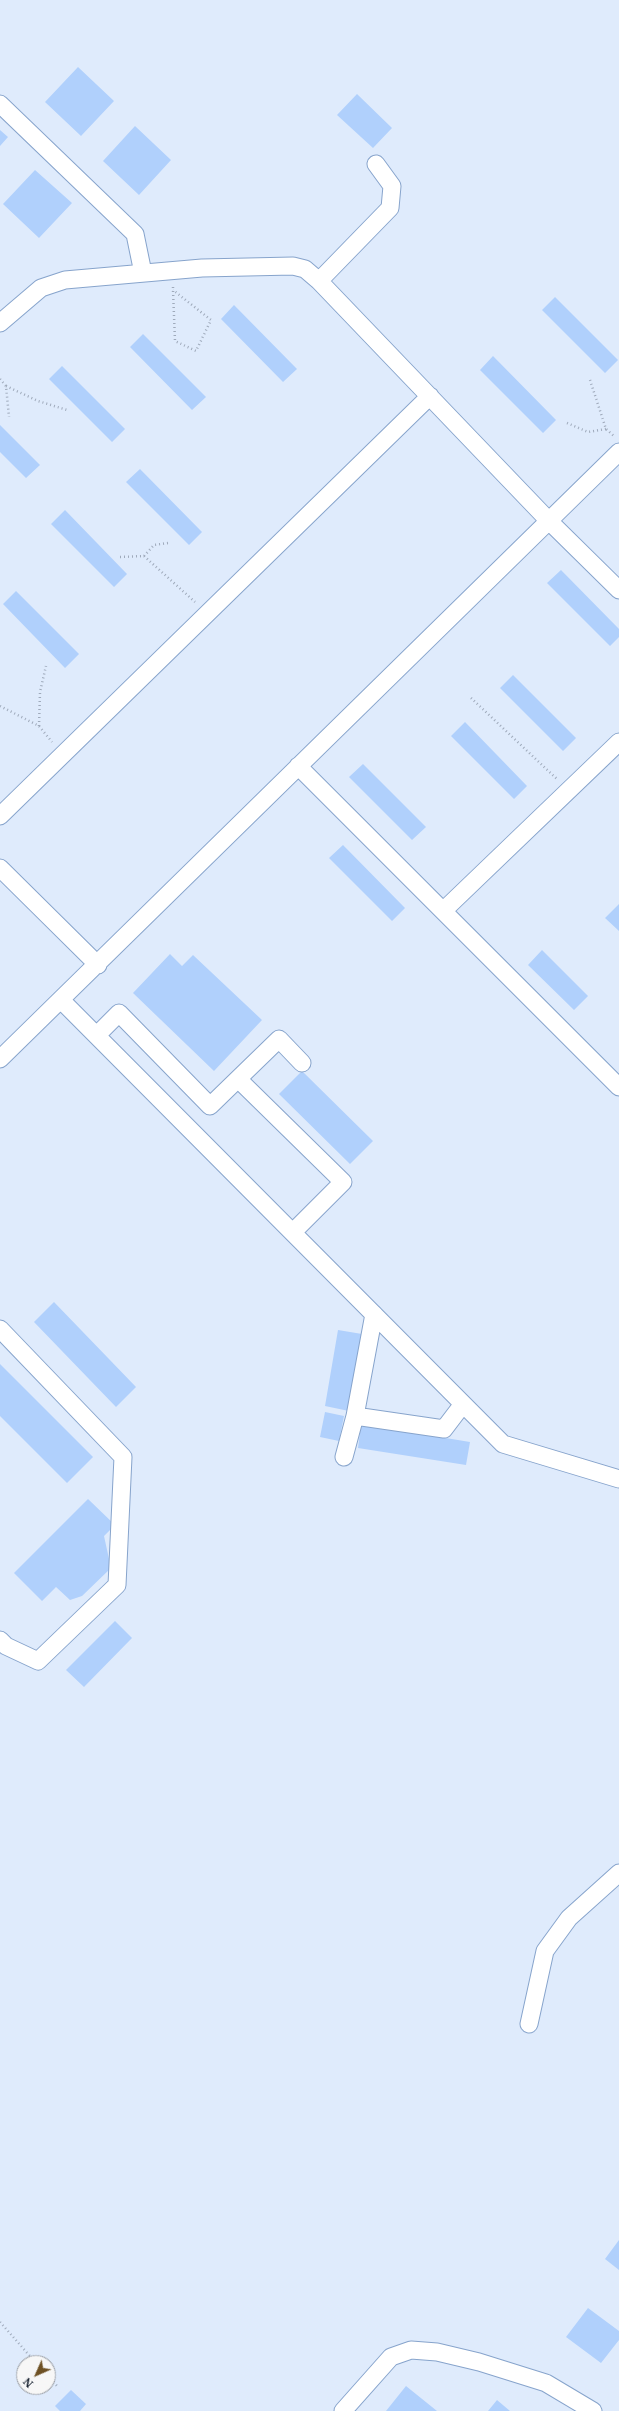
<!DOCTYPE html>
<html>
<head>
<meta charset="utf-8">
<style>
	body { margin:0 }
	#map { position:relative; width:619px; height:2411px; overflow:hidden; background:#dfebfc; font-family:"Noto Serif",serif }
	canvas { display:block }
	.north { position:absolute; left:16px; top:2355px; width:40px; height:40px; box-sizing:border-box; background:#f7f7f7; border:1px solid #9b9fa5; border-radius:50%; rotate:225deg; font-size:11px; font-weight:700; line-height:16px; text-align:center; color:#101b2a }
	.north::after { content:''; display:block; margin:auto; width:14px; height:18px; background:#6e5124; clip-path:polygon(50% 0,100% 100%,50% 72%,0 100%) }
</style>
</head>
<body>
<div id="map">
<canvas width="619" height="2411"></canvas>
<div class="north">N</div>
</div>
<script>
const ctx = document.querySelector('canvas').getContext('2d');
ctx.lineJoin = 'round';
function fill(path, color) { ctx.fillStyle = color; ctx.fill(path, 'evenodd'); }
const poly = rows => new Path2D(rows.map(r => 'M' + r).join(''));
function trace(path, color, width, dash) { ctx.strokeStyle = color; ctx.lineWidth = width; ctx.lineCap = dash ? 'butt' : 'round'; ctx.setLineDash(dash || []); ctx.stroke(path); }
const building = poly([
	[78,67,114,101,81,136,45,102],
	[357,94,392,128,373,148,337,115],
	[135,126,171,160,139,195,103,161],
	[0,130,8,137,0,146],
	[35,170,72,203,39,238,3,204],
	[555,297,618,360,605,373,542,310],
	[234,305,297,369,283,382,221,319],
	[143,334,206,397,192,410,130,347],
	[493,356,556,420,543,433,480,370],
	[62,366,125,429,112,442,49,379],
	[0,425,40,465,26,478,0,452],
	[140,469,202,532,189,545,126,482],
	[65,510,127,574,114,587,51,524],
	[561,570,619,629,619,637,610,646,547,583],
	[16,591,79,654,65,668,3,604],
	[513,675,576,738,563,751,500,688],
	[465,722,527,786,514,799,451,736],
	[363,764,426,827,412,840,349,777],
	[343,845,405,908,392,921,329,858],
	[619,904,619,931,605,918],
	[542,950,588,996,574,1010,528,965],
	[170,954,182,966,193,955,262,1020,214,1071,133,993],
	[302,1071,373,1141,350,1164,279,1094],
	[54,1302,136,1387,116,1407,34,1322],
	[338,1330,362,1334,349,1411,325,1406],
	[0,1364,93,1457,67,1483,0,1416],
	[325,1412,344,1416,339,1441,320,1437],
	[361,1424,470,1442,466,1465,358,1448],
	[88,1499,115,1525,104,1536,111,1568,82,1596,70,1600,56,1587,42,1601,14,1573],
	[115,1621,132,1638,84,1687,66,1670],
	[619,2240,619,2270,605,2259],
	[588,2308,619,2331,619,2340,601,2363,566,2337],
	[406,2386,437,2411,386,2411],
	[71,2390,86,2404,80,2411,60,2411,55,2406],
	[497,2400,510,2411,488,2411]
]);
const path = poly([
	[173,287,173,290,175,341,196,351,211,320,173,290],
	[0,379,6,386,9,417],
	[590,380,606,429,614,436],
	[6,386,38,401,67,410],
	[567,423,588,432,606,429],
	[144,556,195,602],
	[120,557,144,556,154,545,168,543],
	[471,698,557,779],
	[0,706,39,726,52,742],
	[39,726,40,692,46,666],
	[0,2322,36,2363],
	[48,2376,57,2386]
]);
const minor = poly([
	[0,104,135,234,143,273],
	[319,281,390,208,392,186,376,164],
	[0,323,41,288,65,280,202,268,293,266,305,269,319,281,550,522,619,590],
	[298,766,619,1087],
	[0,816,430,396],
	[0,868,98,965],
	[443,911,619,742],
	[61,1000,503,1444,619,1479],
	[97,1035,119,1013,210,1106,279,1039,302,1063],
	[0,1059,619,452],
	[238,1079,343,1182,293,1232],
	[374,1314,355,1416,444,1429,463,1404],
	[0,1329,123,1457,117,1585,38,1661,6,1646,0,1640],
	[344,1457,355,1416],
	[529,2024,545,1951,569,1918,619,1873],
	[343,2411,391,2357,411,2350,437,2352,479,2362,546,2383,593,2411]
]);
fill(building, '#b0d0fc');
trace(minor, '#87a4cc', 19);
trace(path, '#9faabb', 2.5, [1, 3]);
trace(minor, '#fff', 17);
</script>
</body>
</html>
